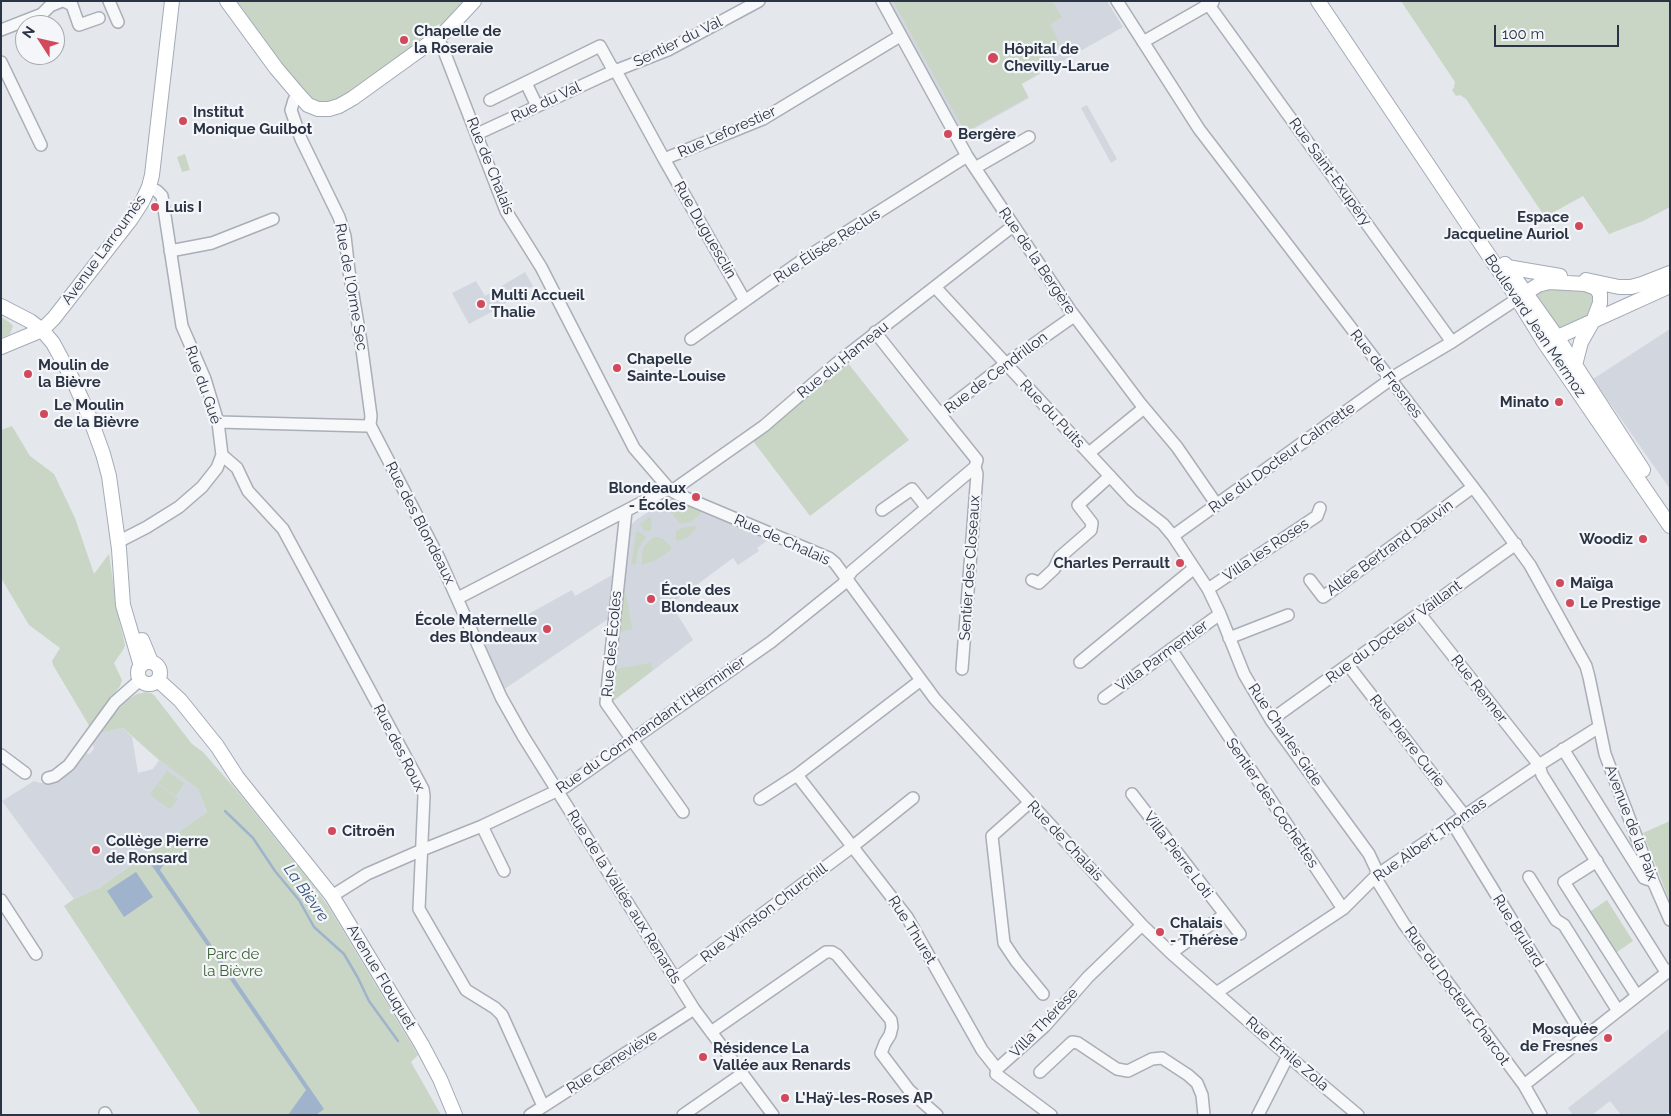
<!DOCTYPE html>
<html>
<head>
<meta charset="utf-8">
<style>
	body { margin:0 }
	#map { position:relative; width:1671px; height:1116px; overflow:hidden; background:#e4e7ec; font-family:Raleway,sans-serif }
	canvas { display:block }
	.frame { position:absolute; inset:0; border:2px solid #2b3445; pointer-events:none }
	.north { position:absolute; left:15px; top:15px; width:50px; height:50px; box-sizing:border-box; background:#f4f6f9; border:1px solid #a4a8b1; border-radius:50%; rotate:305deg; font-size:14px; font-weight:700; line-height:20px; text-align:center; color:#2b3445 }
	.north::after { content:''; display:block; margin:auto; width:18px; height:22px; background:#d1495b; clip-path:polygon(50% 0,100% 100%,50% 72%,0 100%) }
	.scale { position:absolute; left:1494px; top:25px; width:125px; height:22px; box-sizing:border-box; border:2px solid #2b3445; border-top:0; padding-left:6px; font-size:15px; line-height:18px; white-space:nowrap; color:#2b3445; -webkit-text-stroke:4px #f4f6f9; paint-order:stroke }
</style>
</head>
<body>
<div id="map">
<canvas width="1671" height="1116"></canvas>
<div class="frame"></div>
<div class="north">N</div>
<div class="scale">100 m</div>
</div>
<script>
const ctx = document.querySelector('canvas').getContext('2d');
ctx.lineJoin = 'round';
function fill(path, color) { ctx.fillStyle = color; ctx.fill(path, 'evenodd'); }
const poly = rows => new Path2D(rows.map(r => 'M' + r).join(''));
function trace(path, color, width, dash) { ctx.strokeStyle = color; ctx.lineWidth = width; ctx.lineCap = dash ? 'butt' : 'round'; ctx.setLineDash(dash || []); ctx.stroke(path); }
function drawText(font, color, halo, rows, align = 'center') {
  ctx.font = font + ' Raleway,sans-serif'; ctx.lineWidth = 4.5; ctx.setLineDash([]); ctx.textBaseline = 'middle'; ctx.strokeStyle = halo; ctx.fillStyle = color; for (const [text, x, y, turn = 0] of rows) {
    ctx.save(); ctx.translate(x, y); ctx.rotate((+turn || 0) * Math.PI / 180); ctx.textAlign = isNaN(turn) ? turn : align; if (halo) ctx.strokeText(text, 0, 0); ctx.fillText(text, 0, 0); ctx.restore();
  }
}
const built = poly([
	[887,1,1107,1,1123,27,1022,84,1029,98,961,136],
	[1087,105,1117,159,1111,163,1081,108],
	[525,272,533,286,493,311,469,324,452,293,476,281,485,296],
	[1670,329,1670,489,1593,379],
	[672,498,768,540,757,548,759,551,738,565,733,558,671,604,693,640,613,701,630,526,636,520,659,505,660,506],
	[612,575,608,619,503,690,481,640,572,590,575,596],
	[123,728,132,737,138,773,153,769,159,760,198,789,207,812,99,888,74,899,2,801,34,781,40,783,53,783,67,775,84,753,90,754,94,748,92,743,99,733],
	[1669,1029,1670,1111,1665,1115,1621,1115,1610,1101,1592,1115,1573,1115,1568,1108]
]);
const green = poly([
	[237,1,466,1,442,26,439,24,417,42,418,44,346,95,334,102,324,104,309,99,302,92],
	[893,1,1052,1,1062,17,1050,25,1060,44,1042,58,1048,68,1021,84,1028,97,965,132],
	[1401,1,1670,1,1670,207,1643,221,1609,234,1583,196,1545,217,1466,99,1460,95,1456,96,1452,90,1454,88,1455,82],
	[185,154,190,170,182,172,177,157],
	[1586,288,1595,297,1594,309,1585,319,1564,329,1559,328,1536,293,1540,289],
	[1,317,9,322,13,326,10,334,1,338],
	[847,362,909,440,810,516,753,441,767,432],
	[12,426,30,456,54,474,75,518,94,574,109,554,118,615,125,645,123,650,114,663,122,680,120,686,90,727,53,665,52,661,60,648,29,625,1,578,1,430],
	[672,498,701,511,700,514,691,522,680,524,665,503],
	[650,517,652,520,651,531,645,531,640,524],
	[693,526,697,527,687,538,676,541,676,531,682,528],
	[638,531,646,537,638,549,636,564,631,565,636,533],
	[654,537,659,537,664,540,671,547,671,550,656,560,642,565,642,553,644,546],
	[624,594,626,594,632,629,620,632],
	[651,663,652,671,613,701,616,669],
	[146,692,151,693,154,695,192,744,203,752,238,792,308,879,328,906,418,1055,411,1062,441,1115,201,1115,64,906,74,899,99,888,207,812,198,789,159,760,123,728,99,733,124,702,137,694],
	[167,771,184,783,176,796,158,784],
	[157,784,178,799,170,809,150,795],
	[1670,821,1670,902,1643,833],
	[1607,900,1633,941,1614,954,1588,913]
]);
const water = poly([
	[164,853,168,858,160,870,324,1109,316,1115,288,1115,306,1090,150,863],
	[136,872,153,897,124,917,107,891]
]);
const stream = poly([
	[225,811,253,838,275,871,299,900,314,927,344,954,358,978,369,1001,398,1041]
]);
const minor = poly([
	[64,1,72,5,79,25,99,18],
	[109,1,118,22],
	[882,1,967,156,1070,310,1140,403,1177,447,1217,505],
	[1117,1,1199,129,1482,499,1530,565,1586,666,1589,677,1605,754,1653,881,1670,920],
	[1206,1,1452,342],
	[1,30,42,14,50,6,62,1],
	[438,38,444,51,506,211,541,267,634,448,665,484,670,490,679,495,829,558,835,563,935,699,1142,925,1171,953,1288,1056,1358,1115],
	[1143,42,1213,2],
	[1,62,41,145],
	[526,83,537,106],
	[294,100,291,110,292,113,301,139,339,217,345,236,349,271,361,342,371,416,370,425],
	[490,100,600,46,611,66,616,71,664,159,763,119,900,36],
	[477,134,607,74,668,50,759,1],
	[664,159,745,301],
	[975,168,1029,137],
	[170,251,212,243,273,219],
	[935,287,1132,500,1163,524,1173,536,1208,589,1220,614,1244,674,1271,720,1369,854,1376,869,1378,882,1404,924,1524,1085,1541,1115],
	[875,332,940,414],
	[691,339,804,259,967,156],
	[218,422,367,426,370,425],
	[370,425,439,558,501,697,523,736,694,1009,773,1115],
	[1089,453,1144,408],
	[222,455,237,468,248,491,283,529,423,789,424,796,419,909,466,990,495,1008,502,1015,543,1106],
	[882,510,912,489,927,508],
	[626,511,608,681,606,703,683,812],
	[1173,536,1398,374,1452,342,1517,299],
	[118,542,147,527,179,507,202,487,217,468,222,455,218,422,205,379,182,326,162,196,157,191,149,187],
	[1032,580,1039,583,1054,569,1060,557,1091,530,1092,523,1078,505,1110,476],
	[1310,580,1323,597,1473,487],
	[1208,589,1317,516,1320,508],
	[458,598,664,491,676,488,764,426,837,363,1013,226],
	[1420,614,1539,765,1542,775,1666,972],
	[1229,638,1288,615],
	[1171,649,1343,909],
	[1080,662,1193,569],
	[1348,665,1465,816],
	[962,669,977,474,975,467],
	[1104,698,1220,614],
	[1271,720,1516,544],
	[1563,749,1644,878,1653,881],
	[1,755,25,773],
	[797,775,907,917,982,1050,997,1069],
	[48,778,55,776,69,765,115,702,140,680],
	[1132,794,1240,934],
	[760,799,797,775,921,680],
	[1029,803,992,836,1004,943,1016,961,1043,994],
	[1453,824,1584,1038],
	[482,826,504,871],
	[1597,861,1564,882,1637,996],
	[1529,877,1556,920,1564,925,1618,1011],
	[332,896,367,874,422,850,482,826,565,787,771,642,843,584,852,571,975,467,977,460,940,414,1000,368,1074,316],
	[1,900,36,954],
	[1171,953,1224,915],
	[675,979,852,847,913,798],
	[1216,993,1343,909,1377,875,1539,765,1599,727],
	[711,1032,826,952,832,952,837,955,891,1020,892,1027,890,1035,885,1043,881,1053,909,1090,937,1115],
	[1040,1072,1072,1042,1078,1043,1117,1069,1128,1071,1152,1059,1162,1058,1188,1075,1197,1083,1202,1095,1204,1115],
	[1524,1085,1670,970],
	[105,1113,106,1115],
	[530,1115,694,1009],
	[683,1115,742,1074],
	[1051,1115,996,1074,997,1069,1045,1026,1088,977,1142,925],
	[1258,1115,1288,1056]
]);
const major = poly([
	[227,1,276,68,298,94,308,105,318,109,329,109,339,106,353,98,446,31,474,1],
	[1318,1,1512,290,1544,342,1670,526],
	[1505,264,1557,337,1643,470],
	[1507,267,1560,276],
	[1586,280,1619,287,1631,287,1642,284,1670,273],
	[1518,298,1538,285,1549,282,1585,284,1596,288,1600,294,1600,303,1594,319,1581,342,1575,365],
	[1,306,30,321,42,330,53,343,74,382,90,418,103,454,109,476,119,549,123,605,141,666],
	[1548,337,1557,337,1562,335,1670,286],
	[1,347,42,330,54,318,131,219,142,202,149,187,152,175,172,1],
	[142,640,151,662],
	'138 673a11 11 0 1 1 22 0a11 11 0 1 1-22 0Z',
	[158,680,180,700,217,746,237,777,332,896,422,1045,440,1079,455,1115]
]);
const markers = [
	[404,40,5,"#d1495b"],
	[993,58,6,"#d1495b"],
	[183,121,5,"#d1495b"],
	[948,134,5,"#d1495b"],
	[155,207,5,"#d1495b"],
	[1579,226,5,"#d1495b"],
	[481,304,5,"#d1495b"],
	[617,368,5,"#d1495b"],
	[28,374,5,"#d1495b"],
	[1559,402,5,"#d1495b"],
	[44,414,5,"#d1495b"],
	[696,497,5,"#d1495b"],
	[1643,539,5,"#d1495b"],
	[1180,563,5,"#d1495b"],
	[1560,583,5,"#d1495b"],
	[651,599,5,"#d1495b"],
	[1570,603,5,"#d1495b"],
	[547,629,5,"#d1495b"],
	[332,831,5,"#d1495b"],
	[96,850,5,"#d1495b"],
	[1160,932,5,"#d1495b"],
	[1608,1038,5,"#d1495b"],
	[703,1057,5,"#d1495b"],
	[785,1098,5,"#d1495b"]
];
const poiNames = [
	["Chapelle de",414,31],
	["la Roseraie",414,48],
	["Hôpital de",1004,49],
	["Chevilly-Larue",1004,66],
	["Institut",193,112],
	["Monique Guilbot",193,129],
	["Bergère",958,134],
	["Luis I",165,207],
	["Espace",1569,217,"right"],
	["Jacqueline Auriol",1569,234,"right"],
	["Multi Accueil",491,295],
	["Thalie",491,312],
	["Chapelle",627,359],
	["Sainte-Louise",627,376],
	["Moulin de",38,365],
	["la Bièvre",38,382],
	["Minato",1549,402,"right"],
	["Le Moulin",54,405],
	["de la Bièvre",54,422],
	["Blondeaux",686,488,"right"],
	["- Écoles",686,505,"right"],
	["Woodiz",1633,539,"right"],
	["Charles Perrault",1170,563,"right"],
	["Maïga",1570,583],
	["École des",661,590],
	["Blondeaux",661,607],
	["Le Prestige",1580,603],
	["École Maternelle",537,620,"right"],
	["des Blondeaux",537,637,"right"],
	["Citroën",342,831],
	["Collège Pierre",106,841],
	["de Ronsard",106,858],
	["Chalais",1170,923],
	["- Thérèse",1170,940],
	["Mosquée",1598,1029,"right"],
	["de Fresnes",1598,1046,"right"],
	["Résidence La",713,1048],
	["Vallée aux Renards",713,1065],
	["L'Haÿ-les-Roses AP",795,1098]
];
const streetNames = [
	["Sentier du Val",678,42,-26],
	["Rue du Val",546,102,-25],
	["Rue Leforestier",727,132,-24],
	["Rue de Chalais",490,166,68],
	["Rue Saint-Exupéry",1330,172,54],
	["Rue Duguesclin",705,230,60],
	["Rue Élisée Reclus",827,246,-33],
	["Avenue Larroumès",104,250,-54],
	["Rue de la Bergère",1037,261,56],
	["Rue de l'Orme Sec",351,287,80],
	["Boulevard Jean Mermoz",1535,326,56],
	["Rue du Hameau",843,360,-39],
	["Rue de Cendrillon",996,373,-37],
	["Rue de Fresnes",1386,374,52],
	["Rue du Gué",203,385,71],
	["Rue du Puits",1052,414,47],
	["Rue du Docteur Calmette",1282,458,-36],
	["Rue des Blondeaux",420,523,63],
	["Rue de Chalais",782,540,24],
	["Allée Bertrand Dauvin",1390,548,-36],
	["Villa les Roses",1266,550,-34],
	["Sentier des Closeaux",970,568,-86],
	["Rue du Docteur Vaillant",1394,632,-36],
	["Rue des Écoles",612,644,-85],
	["Villa Parmentier",1162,656,-36],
	["Rue Renner",1479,689,52],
	["Rue du Commandant l'Herminier",651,725,-35],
	["Rue Charles Gide",1285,735,56],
	["Rue Pierre Curie",1407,741,52],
	["Rue des Roux",399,748,63],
	["Sentier des Cochettes",1272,803,56],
	["Avenue de la Paix",1631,823,69],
	["Rue Albert Thomas",1430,840,-35],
	["Rue de Chalais",1065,841,47],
	["Villa Pierre Loti",1178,855,53],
	["Rue de la Vallée aux Renards",624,897,58],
	["Rue Winston Churchill",764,913,-37],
	["Rue Thuret",912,930,58],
	["Rue Brulard",1518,931,58],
	["Avenue Flouquet",381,977,59],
	["Rue du Docteur Charcot",1457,996,54],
	["Villa Thérèse",1044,1023,-46],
	["Rue Émile Zola",1287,1054,41],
	["Rue Geneviève",612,1062,-33]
];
const parkNames = [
	["Parc de",233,954],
	["la Bièvre",233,971]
];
const waterNames = [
	["La Bièvre",306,893,55]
];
fill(built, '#d2d6de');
fill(green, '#c9d6c5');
fill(water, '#9fb4cc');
trace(stream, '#9fb4cc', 2.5);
trace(minor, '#a9aeb7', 14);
trace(major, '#a3abb8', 16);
trace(minor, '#f7f8fa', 11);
trace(major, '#fff', 14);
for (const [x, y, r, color] of markers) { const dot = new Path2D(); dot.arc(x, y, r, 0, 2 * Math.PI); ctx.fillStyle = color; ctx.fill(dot); trace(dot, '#f4f6f9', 2); }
drawText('bold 15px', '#2b3445', '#f4f6f9', poiNames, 'left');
drawText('15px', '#2b3445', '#f4f6f9', streetNames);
drawText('15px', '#3f6138', '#f4f6f9', parkNames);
drawText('italic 16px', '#34527a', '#f4f6f9', waterNames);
</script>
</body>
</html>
